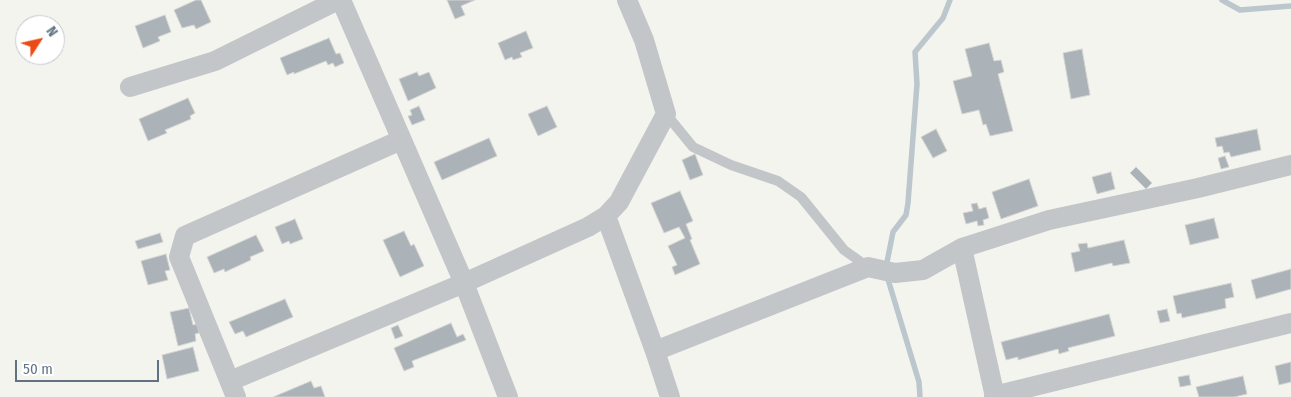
<!DOCTYPE html>
<html>
<head>
<meta charset="utf-8">
<style>
	body { margin:0 }
	#map { position:relative; width:1291px; height:397px; overflow:hidden; background:#f4f4ef; font-family:"Fira Sans Condensed",sans-serif }
	canvas { display:block }
	.north { position:absolute; left:15px; top:15px; width:50px; height:50px; box-sizing:border-box; background:#fff; border:1px solid #c0c7cd; border-radius:50%; rotate:55deg; font-size:14px; font-weight:700; line-height:20px; text-align:center; color:#617382 }
	.north::after { content:''; display:block; margin:auto; width:18px; height:22px; background:#ed4b16; clip-path:polygon(50% 0,100% 100%,50% 72%,0 100%) }
	.scale { position:absolute; left:15px; top:360px; width:144px; height:22px; box-sizing:border-box; border:2px solid #617382; border-top:0; padding-left:6px; font-size:15px; line-height:18px; white-space:nowrap; color:#617382; -webkit-text-stroke:4px #fff; paint-order:stroke }
</style>
</head>
<body>
<div id="map">
<canvas width="1291" height="397"></canvas>
<div class="north">N</div>
<div class="scale">50 m</div>
</div>
<script>
const ctx = document.querySelector('canvas').getContext('2d');
ctx.lineJoin = 'round';
const poly = rows => new Path2D(rows.map(r => 'M' + r).join(''));
function trace(path, color, width, dash) { ctx.strokeStyle = color; ctx.lineWidth = width; ctx.lineCap = dash ? 'butt' : 'round'; ctx.setLineDash(dash || []); ctx.stroke(path); }
function fill(path, color) { ctx.fillStyle = color; ctx.fill(path, 'evenodd'); }
const stream = poly([
	[1222,0,1240,10,1291,6],
	[886,267,893,232,906,215,908,203,917,84,915,52,943,18,950,0],
	[887,276,919,382,920,397]
]);
const building = poly([
	[196,0,201,0,211,22,196,29,194,25,182,28,174,10,196,0],
	[447,0,475,0,461,6,465,15,455,19,447,0],
	[165,15,171,32,158,37,160,41,143,48,135,26,165,15],
	[526,31,533,48,520,53,522,57,513,60,512,57,505,60,498,43,526,31],
	[329,38,336,54,340,53,344,63,335,67,333,63,328,65,326,61,294,74,294,72,287,75,280,58,329,38],
	[989,43,994,61,1001,60,1004,72,998,74,1013,131,990,136,986,124,983,125,979,110,962,114,953,81,972,76,965,49,989,43],
	[1082,49,1090,95,1071,99,1063,53,1082,49],
	[417,72,419,76,429,72,436,88,408,101,399,79,417,72],
	[188,98,195,113,190,116,191,119,165,130,167,133,148,141,139,119,188,98],
	[419,106,425,120,412,125,408,116,412,115,410,110,419,106],
	[547,106,557,127,538,136,528,114,547,106],
	[936,129,947,151,933,158,921,137,936,129],
	[1257,129,1261,150,1231,157,1229,152,1224,153,1222,146,1217,147,1215,138,1257,129],
	[489,138,497,156,442,180,434,162,489,138],
	[695,154,703,175,690,180,682,160,695,154],
	[1225,156,1229,167,1221,169,1218,158,1225,156],
	[1136,167,1152,183,1146,189,1130,173,1136,167],
	[1111,172,1115,189,1097,194,1092,177,1111,172],
	[1029,179,1038,206,1001,219,992,192,1029,179],
	[680,191,693,221,686,224,692,239,690,240,700,264,675,275,672,267,677,265,668,246,685,238,679,227,664,233,651,203,680,191],
	[977,203,979,209,986,207,989,218,983,220,984,225,978,226,977,221,966,224,963,213,973,211,971,204,977,203],
	[1214,218,1219,238,1190,245,1185,225,1214,218],
	[295,219,303,239,290,244,289,241,282,244,275,227,295,219],
	[404,231,411,246,414,244,424,266,400,277,383,240,404,231],
	[160,233,163,242,138,249,135,241,160,233],
	[256,235,264,251,250,257,251,260,225,272,224,269,214,273,207,257,256,235],
	[1124,240,1130,263,1113,266,1112,263,1075,272,1071,253,1080,251,1078,244,1087,243,1088,248,1124,240],
	[166,254,170,270,165,271,168,280,148,285,141,261,166,254],
	[1291,269,1291,289,1256,299,1251,280,1291,269],
	[1231,283,1234,297,1225,299,1226,308,1182,318,1181,313,1177,314,1173,296,1231,283],
	[285,299,293,317,246,337,243,331,235,334,229,322,285,299],
	[189,308,193,325,197,324,199,333,195,334,196,341,178,346,170,312,189,308],
	[1167,309,1170,321,1160,323,1157,311,1167,309],
	[1109,314,1115,336,1068,348,1069,351,1059,354,1058,349,1018,360,1018,357,1006,360,1001,342,1109,314],
	[451,323,457,337,463,334,466,340,412,361,414,367,404,371,394,348,451,323],
	[398,325,403,336,395,339,391,328,398,325],
	[193,347,199,371,167,379,162,355,193,347],
	[1291,362,1291,382,1279,385,1275,366,1291,362],
	[1189,375,1191,385,1180,387,1178,377,1189,375],
	[1243,376,1247,394,1234,397,1199,397,1196,387,1243,376],
	[311,381,314,388,321,386,325,397,273,397,311,381]
]);
const service = poly([
	[666,114,693,147,731,165,778,181,801,197,844,250,868,267]
]);
const minor = poly([
	[341,0,464,283,508,397],
	[130,87,215,61,338,0],
	[606,216,655,351,670,397],
	[962,248,995,397],
	[655,351,868,267,895,273,923,270,962,248,1049,220,1198,188,1291,165],
	[230,381,464,283,588,227,606,216,619,202,666,114,644,40,627,0],
	[994,396,1291,323],
	[236,397,179,257,185,236,401,140]
]);
trace(stream, '#bbc7cc', 5.5);
fill(building, '#abb3b8');
trace(building, '#d5d5d2', 1);
trace(service, '#c3c6c9', 10);
trace(minor, '#c3c6c9', 20);
</script>
</body>
</html>
